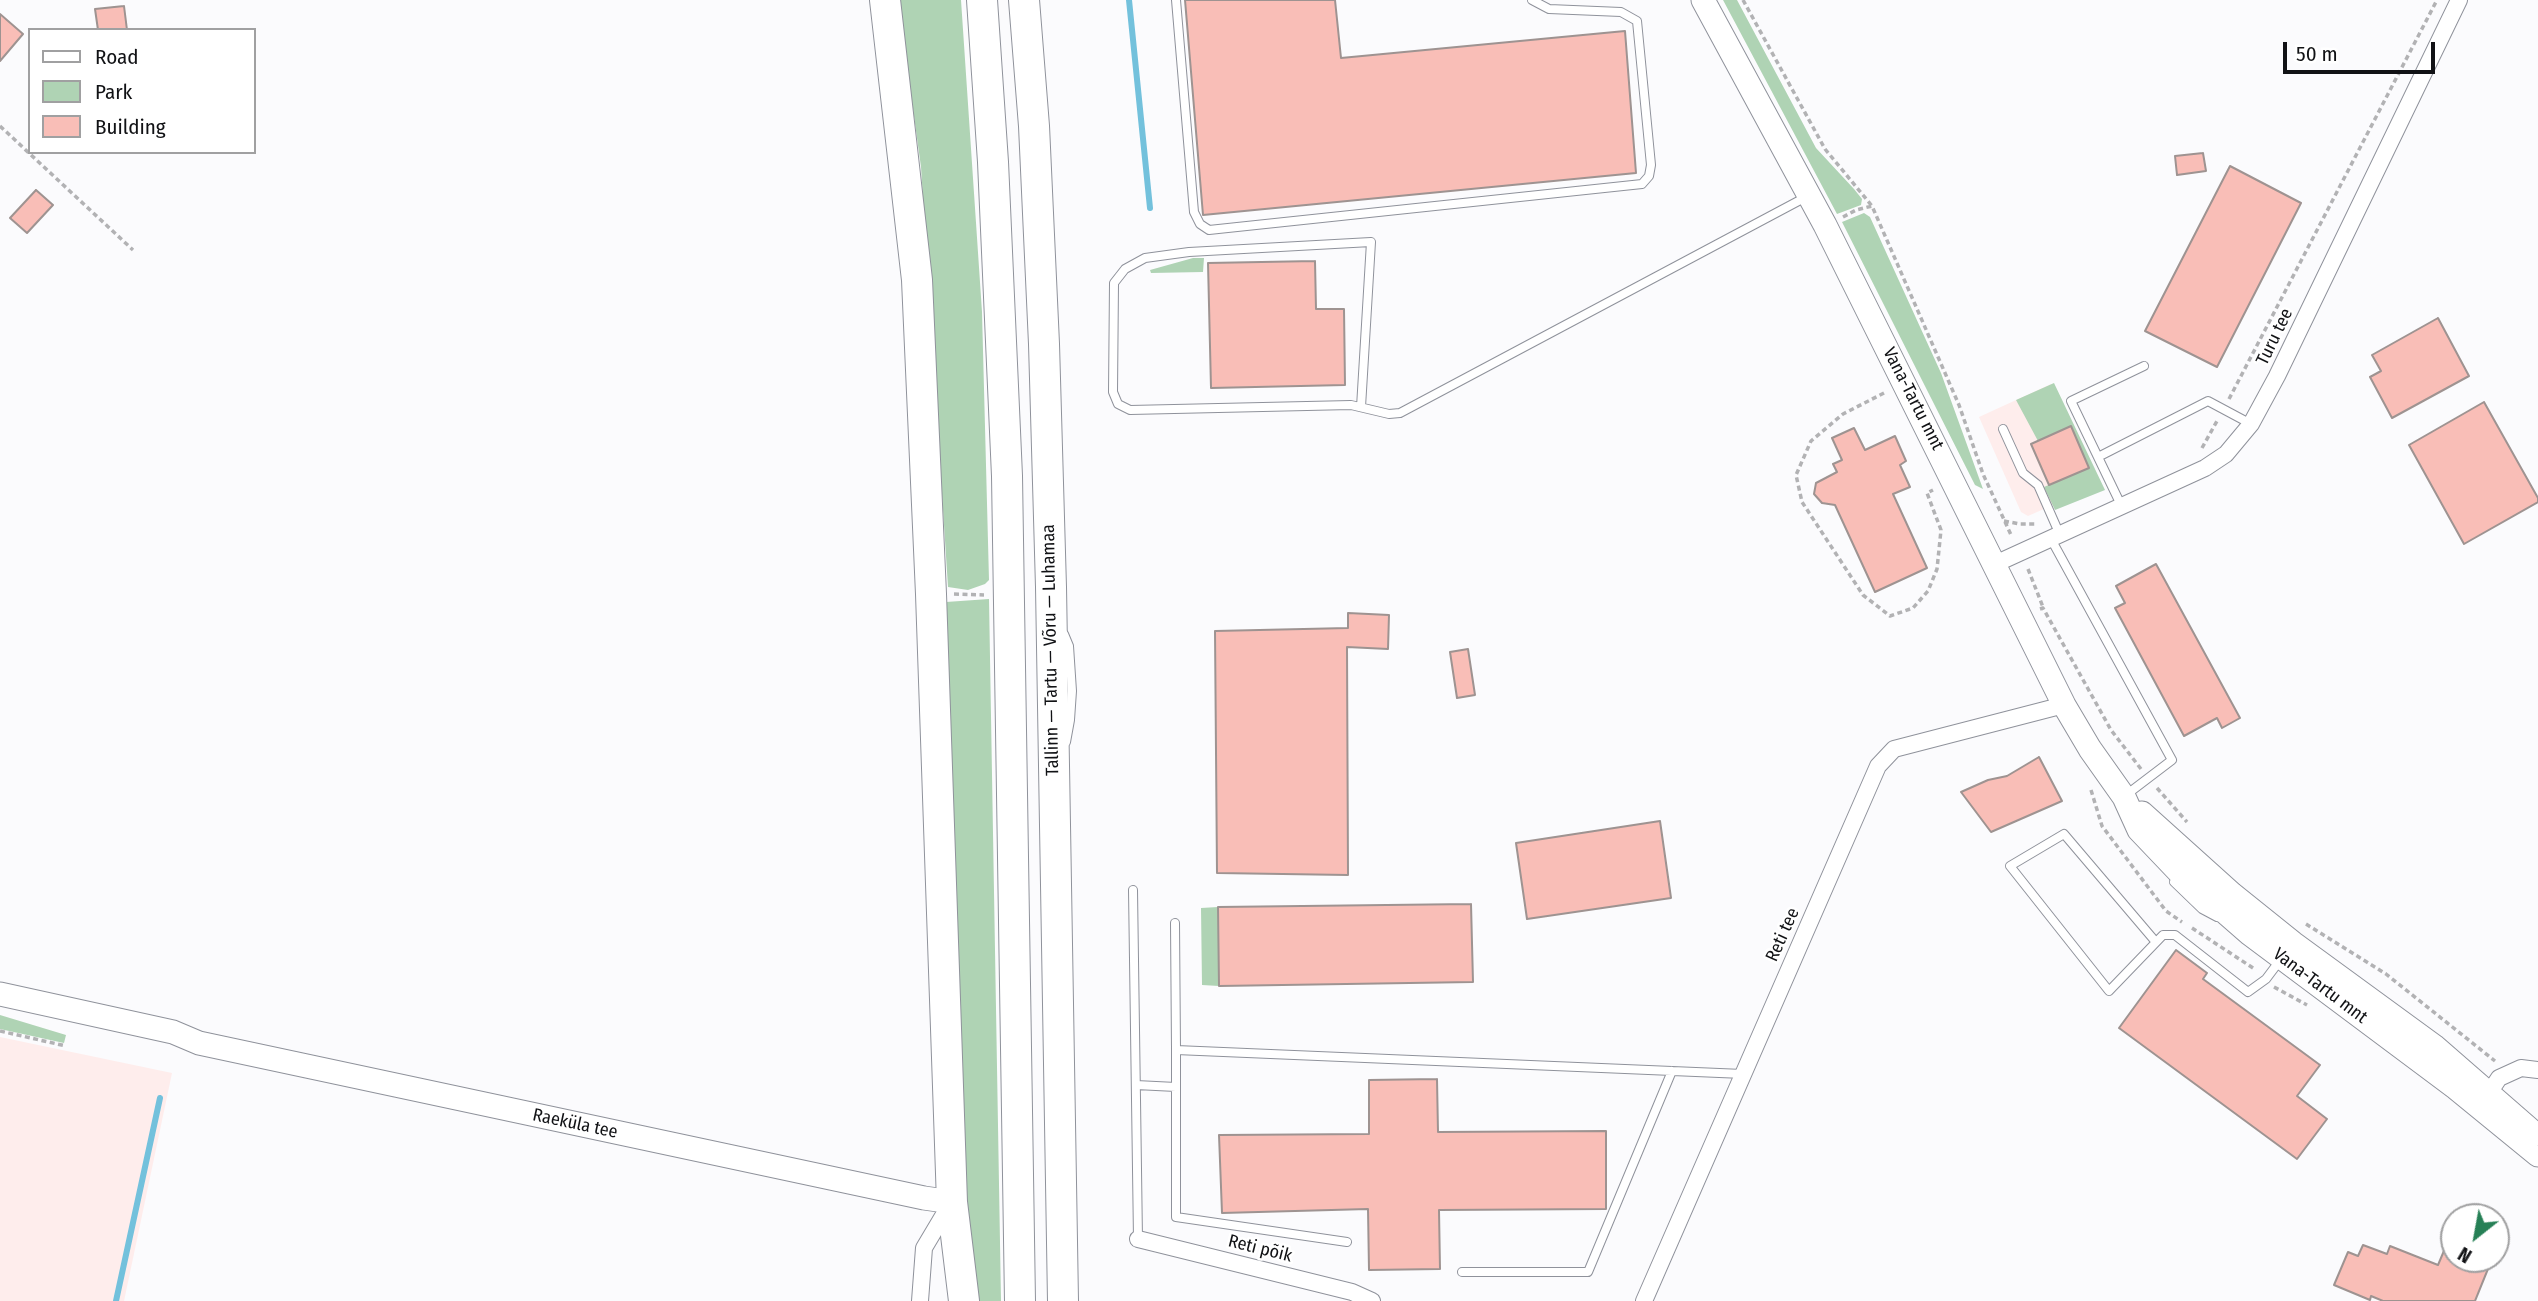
<!DOCTYPE html>
<html>
<head>
<meta charset="utf-8">
<style>
	body { margin:0 }
	#map { position:relative; width:2538px; height:1301px; overflow:hidden; background:#fbfbfd; font-family:"Fira Sans Condensed",sans-serif }
	canvas { display:block }
	.legend { position:absolute; left:28px; top:28px; width:228px; height:126px; box-sizing:border-box; background:#fff; border:2px solid #a0a0a1; margin:0; padding:9px 12px; list-style:none; font-size:21px; color:#111215 }
	.legend li { display:flex; align-items:center; gap:14px; height:35px }
	.legend b { width:35px; border:2px solid #a0a0a1 }
	.north { position:absolute; left:2440px; top:1203px; width:70px; height:70px; box-sizing:border-box; background:#fff; border:2px solid #a0a0a1; border-radius:50%; rotate:211deg; font-size:19px; font-weight:700; line-height:28px; text-align:center; color:#111215 }
	.north::after { content:''; display:block; margin:auto; width:24px; height:32px; background:#268056; clip-path:polygon(50% 0,100% 100%,50% 72%,0 100%) }
	.scale { position:absolute; left:2283px; top:42px; width:152px; height:32px; box-sizing:border-box; border:4px solid #111215; border-top:0; padding-left:9px; font-size:21px; line-height:24px; white-space:nowrap; color:#111215; -webkit-text-stroke:5px #fff; paint-order:stroke }
</style>
</head>
<body>
<div id="map">
<canvas width="2538" height="1301"></canvas>
<ul class="legend">
<li><b style="height:9px;background:#fff"></b>Road</li>
<li><b style="height:19px;background:#afd3b4"></b>Park</li>
<li><b style="height:19px;background:#f9beb7"></b>Building</li>
</ul>
<div class="north">N</div>
<div class="scale">50 m</div>
</div>
<script>
const ctx = document.querySelector('canvas').getContext('2d');
ctx.lineJoin = 'round';
function fill(path, color) { ctx.fillStyle = color; ctx.fill(path, 'evenodd'); }
const poly = rows => new Path2D(rows.map(r => 'M' + r).join(''));
function trace(path, color, width, dash) { ctx.strokeStyle = color; ctx.lineWidth = width; ctx.lineCap = dash ? 'butt' : 'round'; ctx.setLineDash(dash || []); ctx.stroke(path); }
function drawText(font, color, halo, rows, align = 'center') {
  ctx.font = font + ' "Fira Sans Condensed",sans-serif'; ctx.lineWidth = 5; ctx.setLineDash([]); ctx.textBaseline = 'middle'; ctx.strokeStyle = halo; ctx.fillStyle = color; for (const [text, x, y, turn = 0] of rows) {
    ctx.save(); ctx.translate(x, y); ctx.rotate((+turn || 0) * Math.PI / 180); ctx.textAlign = isNaN(turn) ? turn : align; if (halo) ctx.strokeText(text, 0, 0); ctx.fillText(text, 0, 0); ctx.restore();
  }
}
const industrial = poly([
	[2051,384,2096,486,2028,516,2021,512,1979,417],
	[0,1037,172,1073,124,1301,0,1301]
]);
const green = poly([
	[898,0,961,0,982,312,989,580,985,584,968,590,948,587,921,167],
	[1723,0,1737,0,1816,148,1854,189,1862,199,1861,205,1837,214],
	[1864,213,1870,217,1941,373,1983,489,1975,485,1842,222],
	[1193,258,1204,258,1203,272,1151,273,1150,270],
	[2054,383,2105,490,2055,510,2044,487,2089,467,2071,427,2038,441,2016,400],
	[989,599,1001,1301,975,1301,971,1278,957,1008,946,602],
	[1218,907,1219,986,1202,985,1201,908],
	[0,1015,66,1035,64,1043,0,1029]
]);
const stream = poly([
	[1129,0,1150,208],
	[116,1301,160,1098]
]);
const building = poly([
	[1185,0,1335,0,1341,58,1625,31,1636,173,1203,215,1185,0],
	[124,6,127,30,98,30,95,9,124,6],
	[0,14,23,34,0,61,0,14],
	[2203,153,2206,171,2177,175,2175,156,2203,153],
	[2230,166,2301,203,2217,367,2145,331,2230,166],
	[36,190,53,205,27,233,10,218,36,190],
	[1315,261,1316,309,1344,309,1345,385,1211,388,1208,263,1315,261],
	[2438,318,2469,376,2392,418,2370,377,2381,371,2372,355,2438,318],
	[2484,402,2538,498,2538,502,2464,544,2409,445,2484,402],
	[2071,426,2089,468,2049,485,2031,444,2071,426],
	[1854,428,1865,450,1895,436,1906,461,1900,465,1910,487,1893,494,1927,568,1875,592,1835,505,1822,503,1814,494,1816,483,1837,472,1833,464,1842,460,1832,438,1854,428],
	[2156,564,2240,718,2222,728,2217,718,2184,736,2115,608,2125,603,2116,586,2156,564],
	[1348,613,1389,615,1388,649,1347,647,1348,875,1217,873,1215,631,1348,628,1348,613],
	[1468,649,1475,695,1457,698,1450,652,1468,649],
	[2039,757,2062,801,1991,832,1961,792,1988,780,2007,776,2039,757],
	[1660,821,1671,898,1527,919,1516,843,1660,821],
	[1471,904,1473,982,1219,986,1218,907,1471,904],
	[2176,950,2207,973,2203,979,2320,1065,2297,1096,2327,1119,2297,1159,2119,1028,2176,950],
	[1437,1079,1438,1132,1606,1131,1606,1209,1439,1210,1440,1269,1369,1270,1368,1209,1222,1213,1219,1135,1369,1134,1369,1080,1437,1079],
	[2454,1227,2454,1259,2492,1259,2475,1301,2383,1301,2371,1296,2370,1300,2334,1285,2348,1252,2358,1256,2363,1245,2387,1254,2390,1246,2438,1265,2454,1227]
]);
const path = poly([
	[1743,0,1825,149,1872,206],
	[0,126,133,250],
	[1843,217,1856,210,1872,206,1959,405,1983,474,2012,537],
	[1884,393,1843,414,1811,441,1796,475,1802,502,1863,595,1890,616,1913,608,1928,591,1937,569,1941,530,1927,493,1933,490],
	[2229,399,2437,0],
	[2202,448,2217,421],
	[2004,521,2020,524,2037,524],
	[2028,569,2043,607],
	[954,594,984,595],
	[2040,609,2043,608,2111,730,2141,769],
	[2157,788,2187,822],
	[2091,790,2102,826,2166,911,2182,922],
	[2306,924,2386,974,2495,1061],
	[2192,928,2256,970],
	[2274,987,2307,1005],
	[0,1031,66,1046]
]);
const lane = poly([
	[1176,0,1194,212,1200,224,1209,230,1642,184,1649,176,1651,165,1637,21,1621,12,1549,9,1532,0],
	[1361,407,1371,242,1189,252,1145,258,1125,269,1114,283,1113,392,1118,404,1130,410,1351,405,1389,414,1400,413,1806,197],
	[2003,429,2023,473,2038,485,2060,535],
	[2098,457,2208,401,2251,424],
	[2122,507,2071,401,2144,366],
	[2051,539,2172,760,2126,795],
	[1064,634,1069,646,1072,691,1070,720,1066,742],
	[2174,882,2202,909,2217,917],
	[1133,890,1138,1239],
	[1175,923,1176,1050],
	[2155,941,2064,834,2010,866,2109,991,2163,935,2175,935,2248,992,2266,979,2281,959],
	[1136,1085,1176,1087],
	[1347,1242,1176,1217,1176,1050,1743,1074],
	[1462,1272,1588,1272,1672,1071]
]);
const street = poly([
	[1995,564,2205,468,2226,454,2251,424,2277,376,2459,0],
	[2489,1093,2499,1078,2521,1068,2538,1070],
	[1138,1239,1352,1292,1372,1301],
	[920,1301,924,1248,949,1206],
	[1644,1301,1878,766,1894,749,2064,705]
]);
const secondary = poly([
	[1703,0,1825,225,2064,705,2090,749,2124,797,2139,830,2179,872,2250,934,2456,1088,2538,1155],
	[2142,813,2232,894,2293,943,2434,1046,2535,1134],
	[0,994,173,1032,199,1043,924,1198,952,1202]
]);
const highway = poly([
	[885,0,917,280,931,594,952,1202,964,1301],
	[982,0,993,162,1007,476,1020,1301],
	[1024,0,1034,126,1044,344,1051,587,1063,1301]
]);
const streetNames = [
	["Turu tee",2275,337,-64],
	["Vana-Tartu mnt",1913,399,63],
	["Tallinn — Tartu — Võru — Luhamaa",1051,650,-91],
	["Reti tee",1783,935,-66],
	["Vana-Tartu mnt",2320,986,37],
	["Raeküla tee",575,1124,12],
	["Reti põik",1260,1249,14]
];
fill(industrial, '#feedec');
fill(green, '#afd3b4');
trace(stream, '#73c1dc', 6);
fill(building, '#f9beb7');
trace(building, '#9e9391', 2);
trace(lane, '#8f929b', 10);
trace(street, '#8f929b', 18);
trace(secondary, '#8f929b', 25);
trace(highway, '#8f929b', 32);
trace(path, '#b2b2b4', 3.5, [5, 3.5]);
trace(lane, '#fff', 8);
trace(street, '#fff', 16);
trace(secondary, '#fff', 23);
trace(highway, '#fff', 30);
drawText('18px', '#111215', '#fff', streetNames);
</script>
</body>
</html>
